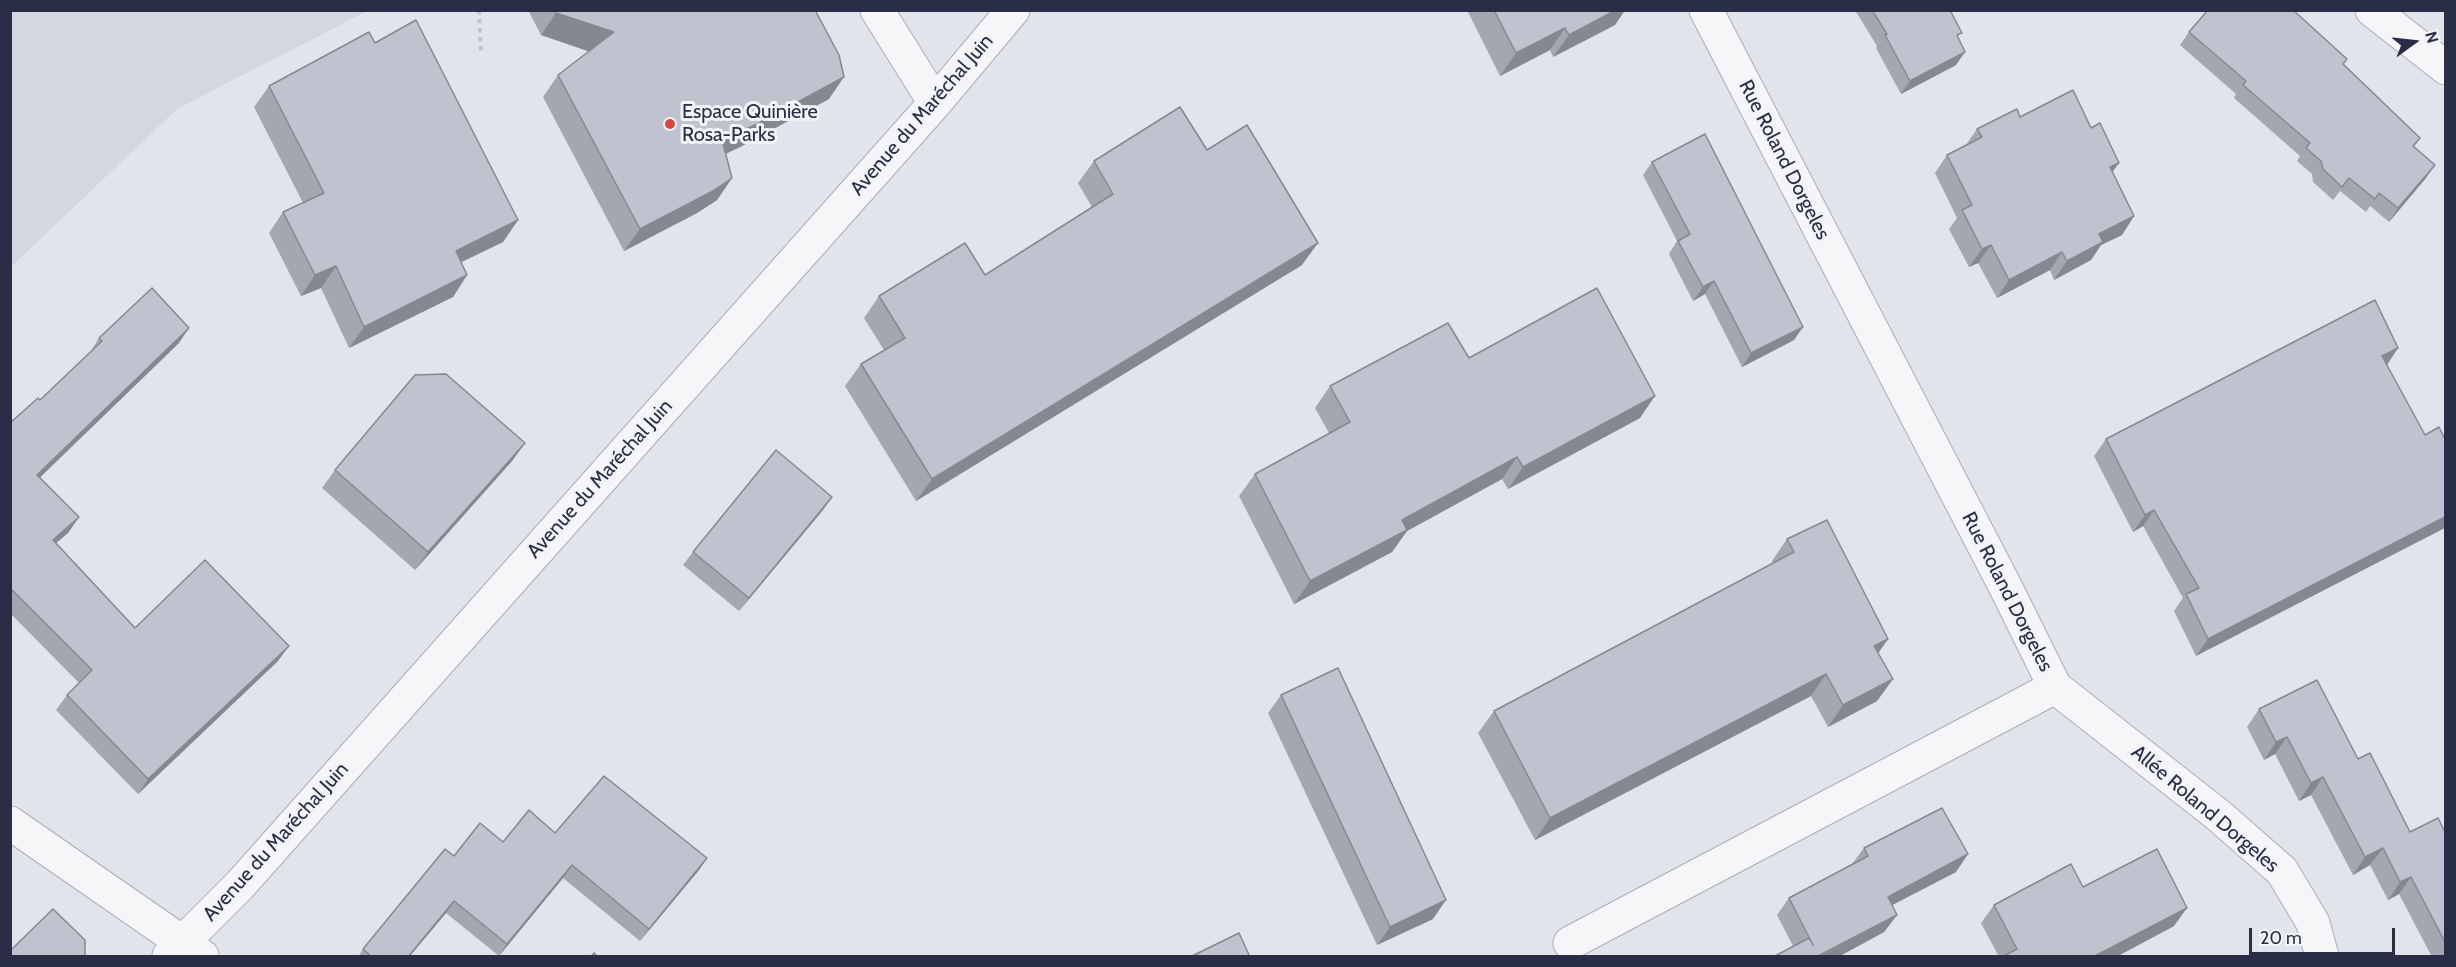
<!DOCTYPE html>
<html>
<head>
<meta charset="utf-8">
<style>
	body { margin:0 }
	#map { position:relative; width:2456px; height:967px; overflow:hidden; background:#e2e4ec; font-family:Cabin,sans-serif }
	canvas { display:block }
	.frame { position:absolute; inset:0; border:12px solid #292d45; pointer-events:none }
	.north { position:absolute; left:2384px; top:12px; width:60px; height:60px; -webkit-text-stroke:4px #f2f4f9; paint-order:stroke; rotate:75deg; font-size:16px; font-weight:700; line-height:24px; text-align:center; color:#292d45 }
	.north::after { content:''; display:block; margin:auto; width:21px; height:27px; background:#292d45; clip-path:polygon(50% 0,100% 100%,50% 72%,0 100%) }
	.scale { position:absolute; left:2249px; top:928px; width:146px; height:27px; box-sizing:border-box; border:3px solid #292d45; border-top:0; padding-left:8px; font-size:18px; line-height:21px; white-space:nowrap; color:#292d45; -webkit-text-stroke:4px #f2f4f9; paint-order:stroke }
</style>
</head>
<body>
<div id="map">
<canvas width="2456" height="967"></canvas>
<div class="frame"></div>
<div class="north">N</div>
<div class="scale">20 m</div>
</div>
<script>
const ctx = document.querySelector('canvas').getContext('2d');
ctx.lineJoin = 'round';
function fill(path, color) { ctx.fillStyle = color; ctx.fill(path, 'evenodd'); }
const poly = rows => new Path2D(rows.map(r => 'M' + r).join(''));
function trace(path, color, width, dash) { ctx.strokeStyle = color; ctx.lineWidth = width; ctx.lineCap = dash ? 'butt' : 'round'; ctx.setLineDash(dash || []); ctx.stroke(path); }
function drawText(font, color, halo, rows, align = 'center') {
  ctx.font = font + ' Cabin,sans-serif'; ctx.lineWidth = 6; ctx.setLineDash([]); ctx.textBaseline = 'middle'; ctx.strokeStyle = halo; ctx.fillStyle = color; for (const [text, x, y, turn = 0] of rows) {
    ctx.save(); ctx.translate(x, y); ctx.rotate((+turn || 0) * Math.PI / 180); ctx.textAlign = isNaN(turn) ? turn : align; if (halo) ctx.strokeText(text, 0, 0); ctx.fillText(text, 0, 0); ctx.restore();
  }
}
const built = poly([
	[11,10,367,10,367,11,177,109,11,267]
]);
const path = poly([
	[479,10,481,54],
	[813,15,822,10]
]);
const minor = poly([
	[877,10,935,103],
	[2372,10,2446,68],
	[2055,687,2218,815,2282,871,2313,923,2322,956],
	[1570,943,2055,687,2005,586,1706,10],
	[169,956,240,885,935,103,1013,10]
]);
const tertiary = poly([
	[10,823,202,956]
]);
const wall = poly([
	[528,10,815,10,829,99,742,146,726,154,732,178,717,200,697,213,624,251,543,97,558,75,589,51,541,35],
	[1467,10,1625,10,1615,25,1553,57,1550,50,1500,76],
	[1855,10,1950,10,1958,38,1956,65,1901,94,1876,48,1877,46],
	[2189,32,2343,64,2420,138,2414,147,2426,178,2389,222,2370,206,2366,212,2340,191,2333,200,2313,182,2312,174,2297,161,2300,156,2234,98,2236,94,2180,45],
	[375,43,518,220,503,242,461,262,467,275,453,297,349,348,321,288,301,296,269,233,283,212,303,203,254,107,269,86],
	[2020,117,2112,172,2134,216,2122,235,2101,245,2091,260,2054,280,2050,270,1997,298,1978,263,1969,267,1949,229,1957,218,1935,173,1947,155,1966,145,1977,129],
	[1207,150,1302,265,916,501,845,386,861,364,884,350,864,318,879,296,985,275,1092,207,1078,183,1094,161],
	[1652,162,1803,327,1794,340,1742,367,1705,294,1693,301,1669,254,1677,241,1643,175],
	[99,338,179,343,40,477,79,517,68,533,56,543,135,628,278,661,138,794,56,710,67,695,79,683,10,613,10,423,40,400,89,354],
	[1469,358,1640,418,1508,489,1502,479,1407,531,1392,552,1294,604,1239,496,1255,474,1329,433,1315,408,1330,386],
	[2387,365,2425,435,2196,656,2174,611,2183,598,2143,526,2133,532,2094,456,2106,439],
	[525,443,512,461,415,570,322,488,335,470],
	[823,510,739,611,683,565,693,552],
	[1787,539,1878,653,1893,679,1877,701,1828,727,1811,696,1535,840,1478,733,1494,711,1773,563,1772,561],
	[1281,695,1433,919,1377,945,1268,713],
	[2259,709,2358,759,2410,832,2445,832,2445,957,2432,957,2399,894,2388,900,2370,865,2353,875,2311,795,2299,801,2275,754,2264,760,2247,727],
	[555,833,707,858,699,870,640,941,563,878,499,956,446,913,409,957,358,957,363,949,503,842],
	[1864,848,1956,872,1892,905,1897,915,1884,932,1838,957,1773,957,1793,946,1777,915,1789,898,1852,864],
	[2083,887,2174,926,2116,957,1999,957,1981,923,1994,905]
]);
const shadedWall = poly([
	[1616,10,1625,10,1615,25,1553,57,1569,35],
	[556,13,614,32,599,55,541,35],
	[1565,28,1550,50,1500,76,1516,53],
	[1965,52,1956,65,1901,94,1910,81],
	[844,77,829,99,742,146,706,163,722,140],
	[2119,163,2106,181,2110,167],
	[2435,165,2426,178,2389,222,2398,208],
	[732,178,717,200,697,213,624,251,640,229],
	[2134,216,2122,235,2101,245,2091,260,2054,280,2067,261,2099,234],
	[518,220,503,242,441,272,456,251],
	[1318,243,1302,265,916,501,932,479],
	[1991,245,1978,263,1969,267,1982,249],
	[2062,252,2050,270,1997,298,2009,280],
	[336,266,321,288,301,296,315,275],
	[467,275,453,297,349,348,364,327],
	[1714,281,1705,294,1693,301,1703,287],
	[1803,327,1794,340,1742,367,1751,353],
	[189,328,179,343,27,490,37,475],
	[2398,348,2387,365,2382,356],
	[1655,396,1640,418,1508,489,1523,467],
	[525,443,512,461,415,570,428,552],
	[1517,457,1502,479,1407,531,1392,552,1294,604,1310,581,1402,520],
	[832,497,823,510,739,611,749,598],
	[2154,510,2143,526,2133,532,2145,515],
	[79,517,68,533,42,555,53,540],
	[2445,517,2445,528,2196,656,2208,639],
	[1888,639,1873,661,1874,646],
	[289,646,278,661,138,794,148,779],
	[1826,674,1811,696,1535,840,1550,818],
	[1893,679,1877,701,1828,727,1843,705],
	[2287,737,2275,754,2264,760,2276,742],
	[2323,777,2311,795,2299,801,2311,783],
	[2383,848,2370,865,2353,875,2365,857],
	[1968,854,1956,872,1875,914,1888,897],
	[707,858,699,870,640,941,649,929],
	[572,865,563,878,499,956,507,944],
	[2411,877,2399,894,2388,900,2400,882],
	[1446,900,1433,919,1377,945,1390,927],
	[454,901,446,913,409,957,408,957],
	[2187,908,2174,926,2116,957,2093,957],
	[1897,915,1884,932,1838,957,1819,957]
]);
const building = poly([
	[555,10,815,10,839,55,844,77,757,124,722,140,732,178,713,191,640,229,558,75,614,32,556,13,555,10],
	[1494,10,1616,10,1569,35,1565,28,1516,53,1494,10],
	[1872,10,1950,10,1962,33,1957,35,1965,52,1910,81,1885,35,1887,34,1872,10],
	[2208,10,2293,10,2347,59,2343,64,2420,138,2413,146,2435,165,2398,208,2379,193,2375,199,2349,178,2342,187,2323,169,2321,161,2306,148,2310,143,2243,85,2246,81,2189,32,2208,10],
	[416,20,518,220,456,251,467,275,364,327,336,266,315,275,283,212,324,193,269,86,369,32,375,43,416,20],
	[2073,90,2091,128,2100,123,2119,163,2110,167,2134,216,2099,234,2103,242,2067,261,2062,252,2009,280,1991,245,1982,249,1962,210,1972,205,1947,155,1982,137,1977,129,2017,109,2020,117,2073,90],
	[1180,107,1207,150,1247,125,1318,243,932,479,861,364,905,338,879,296,965,243,985,275,1113,194,1094,161,1180,107],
	[1705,134,1803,327,1751,353,1714,281,1703,287,1678,241,1690,234,1652,162,1705,134],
	[152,288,189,328,37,475,79,517,53,540,135,628,205,560,289,646,148,779,67,695,92,670,10,588,10,423,38,398,40,400,102,341,99,338,152,288],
	[1597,288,1655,396,1523,467,1517,457,1402,520,1407,530,1310,581,1255,474,1350,422,1330,386,1448,323,1469,358,1597,288],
	[2375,300,2398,348,2382,356,2425,435,2439,427,2445,439,2445,517,2208,639,2186,594,2199,588,2154,510,2145,515,2106,439,2375,300],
	[446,374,525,443,428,552,335,470,415,375,446,374],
	[776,450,832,497,749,598,693,552,776,450],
	[1827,520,1888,639,1874,646,1893,679,1843,705,1826,674,1550,818,1494,711,1794,552,1787,539,1827,520],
	[1338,668,1446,900,1390,927,1281,695,1338,668],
	[2317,680,2358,759,2370,753,2410,832,2438,818,2445,832,2445,942,2411,877,2400,882,2383,848,2365,857,2323,777,2311,783,2287,737,2276,742,2259,709,2317,680],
	[604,776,707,858,649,929,572,865,507,944,454,901,408,957,372,957,363,949,445,849,454,856,480,823,503,842,529,810,555,833,604,776],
	[1942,808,1968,854,1888,897,1897,915,1820,955,1820,957,1773,957,1809,938,1813,945,1789,898,1868,856,1864,848,1942,808],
	[2157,849,2187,908,2093,957,2002,957,2017,949,1994,905,2071,864,2083,887,2157,849],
	[53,909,85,940,85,957,10,957,10,951,53,909],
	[1239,933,1250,957,1190,957,1239,933],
	[594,953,598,957,591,957,594,953]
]);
const markers = [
	[670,124,6,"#d74841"]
];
const poiNames = [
	["Espace Quinière",682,112],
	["Rosa-Parks",682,135]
];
const streetNames = [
	["Avenue du Maréchal Juin",922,115,-49],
	["Rue Roland Dorgeles",1784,160,63],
	["Avenue du Maréchal Juin",600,479,-48],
	["Rue Roland Dorgeles",2007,592,63],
	["Allée Roland Dorgeles",2205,809,40],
	["Avenue du Maréchal Juin",276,842,-48]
];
fill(built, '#d4d6e1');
trace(minor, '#aaadba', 35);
trace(tertiary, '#aaadba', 35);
trace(path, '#c1c2ca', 4, [4.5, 4.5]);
trace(minor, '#f6f6f9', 33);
trace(tertiary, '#f6f6f9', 33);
fill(wall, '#a4a7b2');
fill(shadedWall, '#868891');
fill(building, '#bfc2cf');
trace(building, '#868891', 1.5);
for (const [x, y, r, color] of markers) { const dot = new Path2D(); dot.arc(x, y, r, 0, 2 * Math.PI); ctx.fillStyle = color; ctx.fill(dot); trace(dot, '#f2f4f9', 2); }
drawText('20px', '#292d45', '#f2f4f9', poiNames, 'left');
drawText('20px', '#292d45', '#f2f4f9', streetNames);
</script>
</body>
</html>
